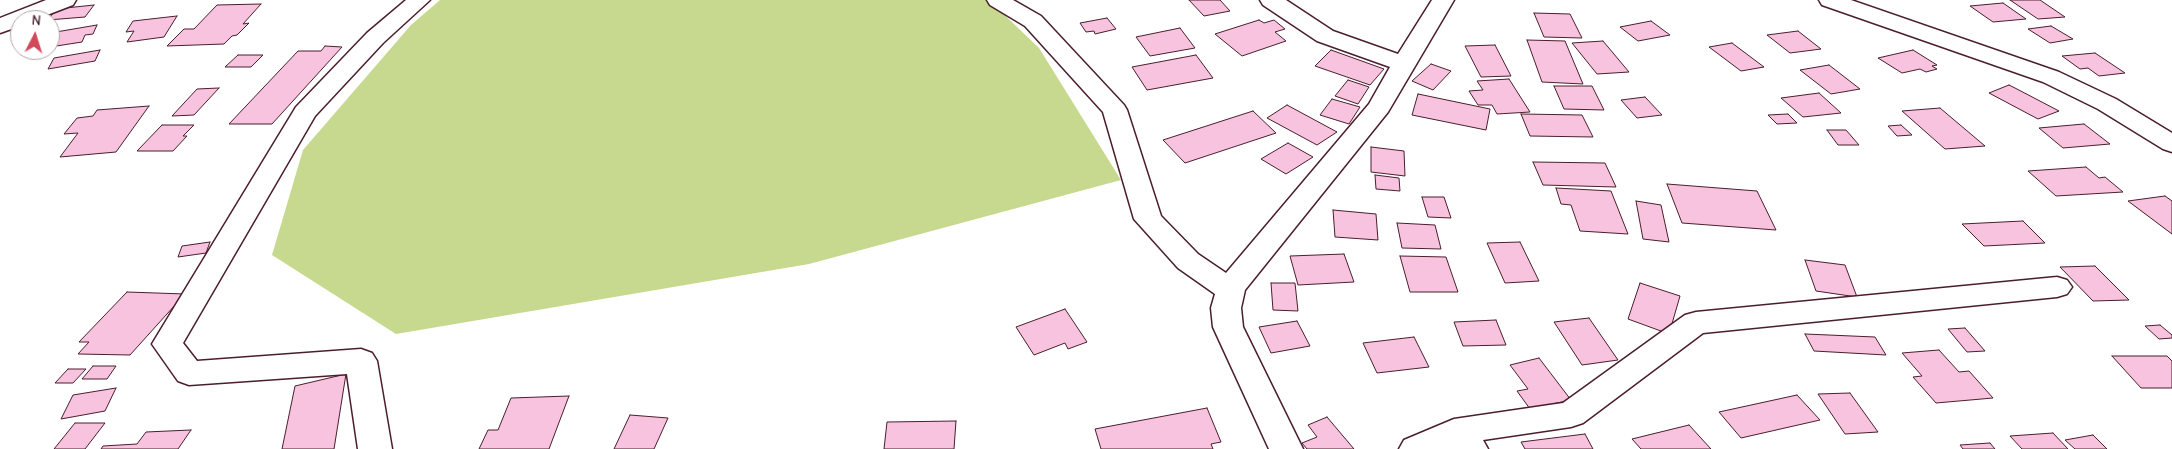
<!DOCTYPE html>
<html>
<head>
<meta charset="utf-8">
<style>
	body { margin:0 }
	#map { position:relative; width:2172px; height:449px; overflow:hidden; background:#fff; font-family:"Comic Neue",sans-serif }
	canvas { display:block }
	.north { position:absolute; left:10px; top:10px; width:50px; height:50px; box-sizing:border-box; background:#fff; border:1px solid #b7a5aa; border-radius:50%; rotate:5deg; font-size:14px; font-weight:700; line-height:20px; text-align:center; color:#4a1f2b }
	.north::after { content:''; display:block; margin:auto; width:18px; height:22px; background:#d1495b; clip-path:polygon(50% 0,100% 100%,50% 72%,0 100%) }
</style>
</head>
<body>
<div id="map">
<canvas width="2172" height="449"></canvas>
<div class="north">N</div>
</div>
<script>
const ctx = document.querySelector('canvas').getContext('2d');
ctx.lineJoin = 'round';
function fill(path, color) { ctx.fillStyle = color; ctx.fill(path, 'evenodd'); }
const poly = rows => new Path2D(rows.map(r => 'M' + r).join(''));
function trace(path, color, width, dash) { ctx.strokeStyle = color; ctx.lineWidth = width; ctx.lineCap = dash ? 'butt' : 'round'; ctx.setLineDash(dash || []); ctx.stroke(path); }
const green = poly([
	[440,0,989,0,1039,48,1121,180,809,264,396,334,272,255,303,150,411,25]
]);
const building = poly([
	[1189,0,1220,0,1230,11,1204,16,1189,0],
	[2010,0,2040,0,2065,17,2038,19,2010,0],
	[2003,3,2026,19,1993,22,1970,6,2003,3],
	[261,4,243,24,249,23,237,35,232,36,224,44,167,46,184,29,194,29,217,5,261,4],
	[94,5,85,17,48,20,56,9,94,5],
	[1534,13,1570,14,1582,38,1544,37,1534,13],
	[177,16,164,37,127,42,134,31,126,32,133,21,177,16],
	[1107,18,1116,29,1095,34,1094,31,1086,32,1080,23,1107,18],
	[1259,20,1264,23,1274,20,1285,29,1275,32,1286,41,1242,56,1215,34,1259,20],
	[1651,21,1670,35,1638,41,1620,27,1651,21],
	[97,25,93,34,85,35,82,42,50,47,50,33,97,25],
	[2051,26,2073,39,2050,43,2028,29,2051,26],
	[1180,28,1195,48,1150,56,1136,37,1180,28],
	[1798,31,1821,49,1790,53,1767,35,1798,31],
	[1527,40,1565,41,1583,84,1542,82,1527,40],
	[1603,41,1629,72,1597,74,1572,43,1603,41],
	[1732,43,1764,67,1741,71,1709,47,1732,43],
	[1495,45,1511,76,1481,77,1465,46,1495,45],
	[325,46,342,47,272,124,229,124,298,51,321,51,325,46],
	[100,50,95,61,48,69,54,58,100,50],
	[1331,50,1384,69,1370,85,1315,66,1331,50],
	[1913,50,1937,65,1932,66,1937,69,1926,72,1920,69,1902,73,1878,58,1913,50],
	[2095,53,2125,73,2099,76,2088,68,2080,69,2062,56,2095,53],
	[238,55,263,55,251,67,225,67,238,55],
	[1196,55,1213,78,1147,90,1132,67,1196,55],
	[1431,64,1451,71,1433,90,1412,81,1431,64],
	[1829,65,1860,89,1831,94,1800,70,1829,65],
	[1509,79,1530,112,1497,114,1492,105,1478,105,1469,91,1483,90,1477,81,1509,79],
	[1348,80,1369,87,1358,104,1335,96,1348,80],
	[2009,85,2015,88,2059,111,2038,119,1989,93,2009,85],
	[1554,86,1592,86,1604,110,1564,109,1554,86],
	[219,88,194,115,172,116,197,89,219,88],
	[1819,93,1841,113,1803,117,1781,98,1819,93],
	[1418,94,1490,109,1486,130,1412,115,1418,94],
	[1645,97,1662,115,1637,118,1621,100,1645,97],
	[1332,99,1360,107,1349,124,1320,115,1332,99],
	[1287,105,1337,132,1317,145,1267,118,1287,105],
	[149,106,116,152,60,157,78,133,64,134,77,118,93,116,97,110,149,106],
	[1940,108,1985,146,1945,149,1902,111,1940,108],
	[1253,111,1276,133,1185,163,1163,140,1253,111],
	[1521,114,1582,115,1593,137,1530,136,1521,114],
	[1788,114,1797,123,1777,124,1768,115,1788,114],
	[2084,124,2110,144,2063,148,2039,128,2084,124],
	[162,125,194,125,183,136,187,136,173,151,137,151,162,125],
	[1901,125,1912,135,1897,136,1888,126,1901,125],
	[1827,130,1846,130,1859,145,1838,145,1827,130],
	[1288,143,1313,157,1286,174,1261,159,1288,143],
	[1371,147,1404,151,1405,176,1371,172,1371,147],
	[1533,162,1605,163,1616,187,1543,185,1533,162],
	[2086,167,2099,178,2105,177,2123,192,2056,196,2028,171,2086,167],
	[1375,175,1399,178,1400,191,1376,189,1375,175],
	[1667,184,1757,191,1776,230,1682,223,1667,184],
	[1556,188,1611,191,1628,234,1580,231,1571,205,1561,204,1556,188],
	[2165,196,2172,201,2172,234,2128,201,2165,196],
	[1422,197,1444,197,1451,218,1428,217,1422,197],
	[1636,201,1661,205,1669,242,1643,239,1636,201],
	[1333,210,1376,214,1378,240,1335,237,1333,210],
	[2023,221,2045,243,1984,246,1962,224,2023,221],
	[1397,223,1435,225,1441,249,1402,248,1397,223],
	[210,242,206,253,178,257,182,246,210,242],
	[1520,242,1539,281,1505,283,1487,243,1520,242],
	[1344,254,1354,282,1298,285,1290,256,1344,254],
	[1400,256,1446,257,1458,292,1410,292,1400,256],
	[1805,260,1845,265,1857,297,1816,291,1805,260],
	[2095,266,2129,300,2093,301,2060,267,2095,266],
	[1271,283,1295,283,1298,311,1273,310,1271,283],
	[1640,283,1680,296,1669,334,1628,319,1640,283],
	[127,292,185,294,130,355,78,354,89,342,79,342,127,292],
	[1065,309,1087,342,1068,349,1065,343,1034,355,1016,327,1065,309],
	[1589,318,1618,360,1582,365,1554,322,1589,318],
	[1496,320,1506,345,1463,346,1454,322,1496,320],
	[1297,321,1310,346,1271,353,1259,327,1297,321],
	[2160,325,2172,335,2172,338,2159,339,2145,326,2160,325],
	[1965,328,1985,351,1967,352,1948,329,1965,328],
	[1805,334,1875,337,1886,355,1814,351,1805,334],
	[1414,337,1429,367,1377,373,1363,343,1414,337],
	[1939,350,1959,372,1969,371,1993,398,1936,403,1913,377,1922,376,1902,353,1939,350],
	[2112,356,2167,356,2172,361,2172,388,2141,388,2112,356],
	[1539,358,1571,400,1530,409,1517,391,1528,389,1510,365,1539,358],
	[93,366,116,366,107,379,82,379,93,366],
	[68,369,86,369,73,383,55,383,68,369],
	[346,374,334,449,282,449,295,386,346,374],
	[116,388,105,411,61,419,73,395,116,388],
	[1850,393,1878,432,1845,434,1818,394,1850,393],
	[1797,395,1820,420,1741,438,1719,412,1797,395],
	[569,396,549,449,479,449,488,430,498,430,511,398,569,396],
	[1207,408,1221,442,1211,444,1213,449,1101,449,1095,429,1207,408],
	[630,415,668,418,654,449,614,449,630,415],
	[1327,417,1354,449,1307,449,1302,443,1317,437,1308,425,1327,417],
	[956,421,954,449,884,449,887,422,956,421],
	[75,423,105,423,85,449,54,449,75,423],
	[1689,425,1711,449,1641,449,1632,439,1689,425],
	[191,430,178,449,101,449,103,446,137,444,146,432,191,430],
	[2053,433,2068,449,2022,449,2010,436,2053,433],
	[1585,434,1593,449,1525,449,1521,442,1585,434],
	[2093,435,2107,449,2075,449,2065,440,2093,435],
	[1990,443,1995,449,1963,449,1960,445,1990,443]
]);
const street = poly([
	[46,0,76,0,73,5,34,20,20,20,20,26,0,33,0,18,46,0],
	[406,0,430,0,383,43,315,116,183,343,197,361,361,349,372,353,377,361,392,449,358,449,347,374,189,385,178,381,152,344,296,107,367,33,406,0],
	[987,0,1013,0,1041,16,1124,105,1127,110,1161,216,1198,254,1226,273,1369,104,1390,67,1317,41,1263,5,1260,0,1286,0,1333,31,1398,54,1432,0,1454,0,1388,112,1245,290,1241,308,1243,327,1303,449,1269,449,1213,327,1211,308,1215,294,1178,268,1134,219,1103,112,1025,26,990,5,987,0],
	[1819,0,1851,0,2059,72,2116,99,2172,133,2172,152,2163,149,2098,109,2043,82,1822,5,1819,0],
	[2057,277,2067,280,2072,287,2067,294,2057,297,1703,333,1583,423,1571,427,1483,440,1488,449,1399,449,1404,440,1454,419,1563,403,1685,315,1696,312,2057,277]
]);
fill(green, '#c7d98e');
fill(building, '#f8c3df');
trace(building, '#4a1f2b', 1);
trace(street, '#4a1f2b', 3);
fill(street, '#fff');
</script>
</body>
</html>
